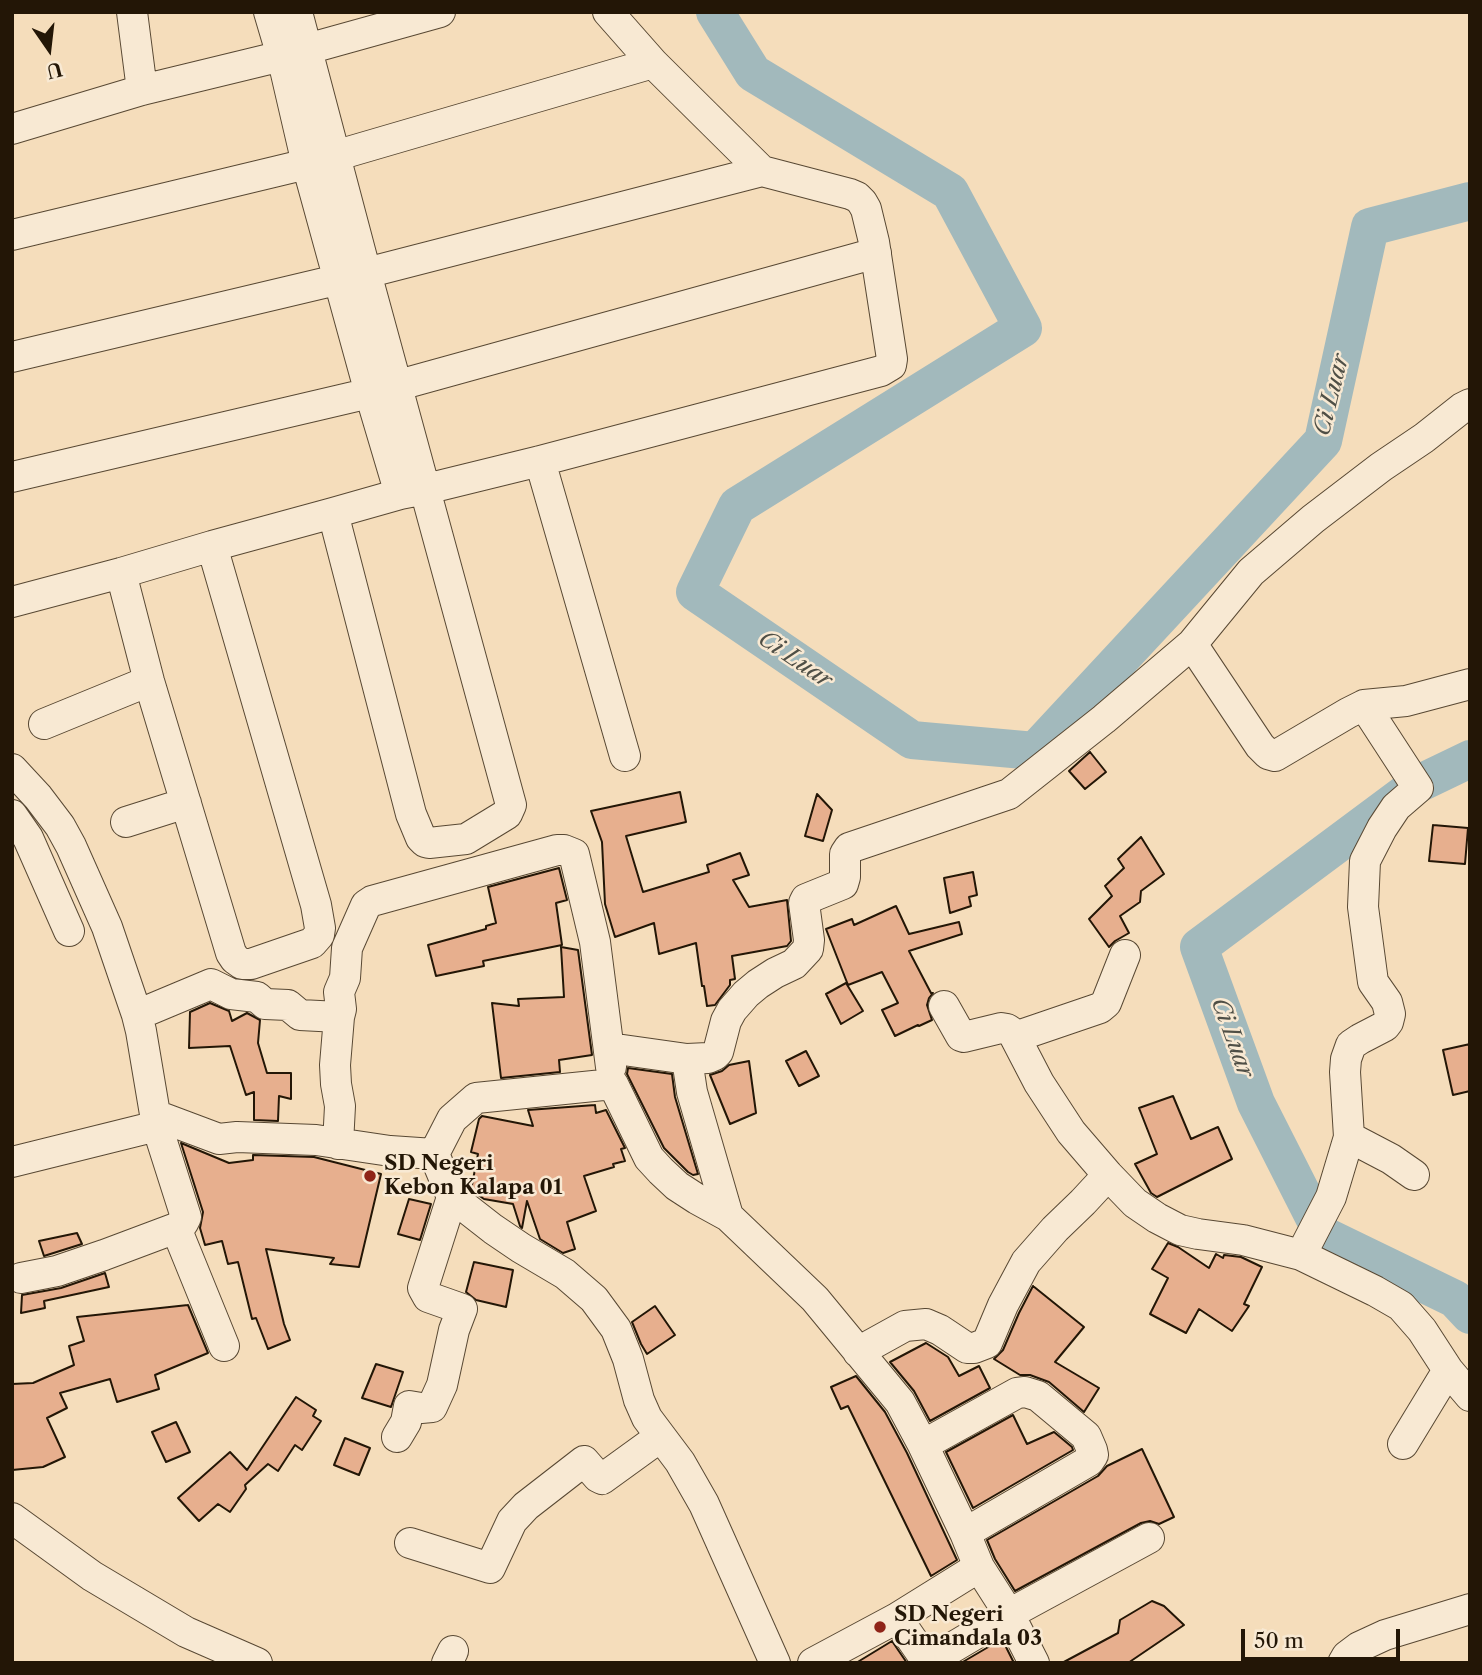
<!DOCTYPE html>
<html>
<head>
<meta charset="utf-8">
<style>
	body { margin:0 }
	#map { position:relative; width:1482px; height:1675px; overflow:hidden; background:#f5ddbb; font-family:"Libre Caslon Text",serif }
	canvas { display:block }
	.frame { position:absolute; inset:0; border:14px solid #231606; pointer-events:none }
	.north { position:absolute; left:14px; top:14px; width:70px; height:70px; -webkit-text-stroke:5px #f8e9d3; paint-order:stroke; rotate:166deg; font-size:19px; font-weight:700; line-height:28px; text-align:center; color:#231606 }
	.north::after { content:''; display:block; margin:auto; width:24px; height:32px; background:#231606; clip-path:polygon(50% 0,100% 100%,50% 72%,0 100%) }
	.scale { position:absolute; left:1241px; top:1629px; width:159px; height:32px; box-sizing:border-box; border:4px solid #231606; border-top:0; padding-left:9px; font-size:21px; line-height:24px; white-space:nowrap; color:#231606; -webkit-text-stroke:5px #f8e9d3; paint-order:stroke }
</style>
</head>
<body>
<div id="map">
<canvas width="1482" height="1675"></canvas>
<div class="frame"></div>
<div class="north">U</div>
<div class="scale">50 m</div>
</div>
<script>
const ctx = document.querySelector('canvas').getContext('2d');
ctx.lineJoin = 'round';
const poly = rows => new Path2D(rows.map(r => 'M' + r).join(''));
function trace(path, color, width, dash) { ctx.strokeStyle = color; ctx.lineWidth = width; ctx.lineCap = dash ? 'butt' : 'round'; ctx.setLineDash(dash || []); ctx.stroke(path); }
function fill(path, color) { ctx.fillStyle = color; ctx.fill(path, 'evenodd'); }
function drawText(font, color, halo, rows, align = 'center') {
  ctx.font = font + ' "Libre Caslon Text",serif'; ctx.lineWidth = 5; ctx.setLineDash([]); ctx.textBaseline = 'middle'; ctx.strokeStyle = halo; ctx.fillStyle = color; for (const [text, x, y, turn = 0] of rows) {
    ctx.save(); ctx.translate(x, y); ctx.rotate((+turn || 0) * Math.PI / 180); ctx.textAlign = isNaN(turn) ? turn : align; if (halo) ctx.strokeText(text, 0, 0); ctx.fillText(text, 0, 0); ctx.restore();
  }
}
const river = poly([
	[715,12,753,73,950,192,1023,328,737,506,695,592,912,740,1035,751,1323,441,1370,227,1470,201],
	[1470,759,1418,784,1199,947,1256,1103,1323,1235,1455,1299,1470,1315]
]);
const building = poly([
	[1090,752,1106,772,1085,789,1069,771,1090,752],
	[680,792,686,822,626,836,643,892,709,872,707,865,740,853,749,875,733,880,749,907,787,900,791,941,787,946,732,956,735,979,730,980,730,985,715,1005,707,1006,704,986,702,986,696,943,659,954,654,923,615,937,605,904,602,842,591,811,680,792],
	[817,794,832,810,823,841,805,836,817,794],
	[1433,825,1468,828,1465,864,1429,861,1433,825],
	[1141,837,1164,874,1141,891,1140,902,1120,916,1129,933,1115,941,1109,947,1089,919,1112,896,1105,886,1124,868,1118,859,1141,837],
	[559,868,567,900,556,903,562,945,483,961,484,966,436,976,428,945,486,929,486,926,496,923,488,887,559,868],
	[973,872,977,895,969,897,971,906,950,913,944,878,973,872],
	[896,906,909,934,959,922,962,934,909,951,931,993,933,993,929,998,927,1005,932,1020,919,1026,918,1025,895,1036,882,1010,898,1003,882,972,848,985,826,929,852,919,854,925,896,906],
	[561,947,578,950,592,1055,559,1060,560,1072,501,1078,492,1003,519,1006,518,999,564,997,561,947],
	[846,983,863,1011,841,1024,826,994,846,983],
	[210,1003,229,1011,232,1021,247,1013,260,1020,258,1043,267,1073,291,1073,291,1099,279,1096,278,1121,254,1120,254,1092,246,1095,230,1046,189,1048,190,1012,210,1003],
	[1470,1044,1470,1091,1453,1095,1443,1050,1470,1044],
	[806,1051,819,1076,799,1086,786,1061,806,1051],
	[749,1061,756,1113,730,1124,710,1075,722,1071,729,1065,749,1061],
	[628,1068,672,1074,675,1097,698,1174,693,1175,688,1172,664,1148,627,1074,628,1068],
	[1173,1096,1191,1139,1218,1127,1232,1159,1157,1197,1151,1193,1135,1164,1157,1154,1139,1108,1173,1096],
	[595,1105,596,1113,606,1110,625,1148,621,1149,625,1161,613,1164,614,1167,584,1176,596,1211,567,1222,575,1249,563,1253,540,1239,527,1201,522,1228,520,1226,513,1204,484,1199,471,1190,478,1154,471,1152,479,1119,482,1116,533,1126,528,1110,595,1105],
	[181,1143,229,1163,253,1160,253,1155,314,1157,381,1174,359,1267,330,1264,334,1258,266,1249,284,1324,290,1340,268,1349,256,1318,252,1319,238,1262,228,1264,222,1241,205,1245,200,1228,203,1212,181,1143],
	[409,1199,431,1204,420,1240,398,1234,409,1199],
	[77,1233,82,1244,44,1256,39,1241,77,1233],
	[1168,1243,1178,1247,1209,1268,1216,1254,1223,1258,1224,1255,1241,1257,1262,1267,1244,1304,1249,1306,1232,1331,1199,1309,1186,1333,1150,1314,1168,1278,1152,1269,1168,1243],
	[474,1262,513,1270,506,1307,476,1300,466,1292,474,1262],
	[105,1273,109,1287,44,1301,45,1308,21,1313,22,1295,61,1288,105,1273],
	[1033,1286,1084,1327,1055,1362,1099,1388,1084,1412,1049,1382,1030,1375,1020,1375,994,1359,1003,1350,1019,1313,1033,1286],
	[188,1305,208,1353,155,1375,159,1389,117,1402,110,1379,60,1393,67,1408,47,1418,65,1457,43,1467,12,1470,12,1384,33,1383,74,1365,69,1346,84,1341,77,1317,188,1305],
	[655,1306,675,1335,647,1354,641,1344,632,1322,655,1306],
	[926,1343,948,1357,959,1376,979,1366,990,1388,930,1421,914,1391,890,1362,926,1343],
	[376,1364,403,1372,391,1407,362,1398,376,1364],
	[856,1376,885,1412,907,1453,957,1560,931,1576,848,1406,841,1409,831,1387,856,1376],
	[296,1397,316,1410,313,1416,321,1421,302,1450,295,1445,278,1471,268,1464,245,1485,246,1489,230,1512,218,1504,199,1521,178,1498,230,1452,247,1470,296,1397],
	[1013,1415,1027,1444,1054,1432,1072,1447,1073,1450,973,1508,946,1452,1013,1415],
	[176,1422,190,1452,166,1462,152,1432,176,1422],
	[345,1438,370,1448,359,1475,334,1465,345,1438],
	[1142,1449,1174,1517,1159,1524,1150,1521,1141,1523,1015,1591,995,1559,987,1540,1098,1476,1107,1466,1142,1449],
	[1152,1601,1164,1606,1184,1625,1128,1663,1062,1663,1118,1633,1120,1620,1152,1601],
	[1002,1639,1014,1663,961,1663,1002,1639],
	[892,1641,907,1663,856,1663,892,1641]
]);
const minor = poly([
	[132,12,142,90],
	[269,12,282,56,307,164,370,393,400,494],
	[297,12,366,273,511,805,507,814,466,839,429,843,425,842,421,838,411,814,333,513],
	[12,129,142,90,282,56,440,12],
	[12,235,307,164,653,63],
	[12,357,366,273,762,171],
	[540,461,625,756],
	[12,477,370,393,876,253],
	[121,573,149,681,231,953,235,959,242,964,251,964,312,943,319,935,320,928,316,905,212,546],
	[12,602,121,573,212,546,333,513,400,494,426,489,540,461,881,371,891,365,892,359,874,242,866,209,862,202,857,197,850,194,762,171,653,63,608,12],
	[1192,644,1260,746,1268,754,1275,756,1348,713,1364,705,1418,788,1396,807,1382,828,1365,861,1363,907,1373,982,1387,1002,1390,1014,1388,1022,1385,1026,1360,1039,1351,1045,1346,1059,1345,1072,1349,1137,1331,1197,1301,1255],
	[1364,705,1406,701,1470,684],
	[44,724,149,681],
	[12,769,38,797,60,826,71,846,107,927,137,1015,141,1031,157,1126,186,1217,183,1223,176,1228,104,1255,57,1271,21,1278],
	[12,815,28,838,69,931],
	[126,822,186,803],
	[944,1006,961,1036,964,1037,1001,1028,1007,1029,1013,1033,1039,1083,1071,1132,1108,1175,1135,1203,1157,1218,1180,1230,1198,1234,1243,1240,1301,1255,1375,1291,1401,1306,1422,1330,1448,1370,1470,1396],
	[137,1015,211,984,231,994,257,997,265,1004,288,1005,300,1015,339,1017,341,1009,339,992,345,978,347,948,366,905,372,901,557,850,564,850,574,854,595,942,611,1067],
	[1015,1037,1100,1008,1106,1003,1125,955],
	[609,1048,687,1059,708,1058,715,1055,718,1052,726,1021,732,1010,746,994,758,984,775,973,794,964,808,949,809,940,804,903,806,899,843,884,845,877,845,854,849,848,1009,794,1104,719,1192,644,1251,572,1313,519,1381,467,1424,438,1462,408,1470,404],
	[687,1059,692,1092,728,1216],
	[155,1115,219,1139,237,1137,316,1140,390,1151,434,1154,452,1197,493,1229,521,1248,565,1274,594,1299,616,1329,628,1359,639,1400,647,1418,680,1462,704,1504,775,1663],
	[1349,1137,1391,1159,1414,1175],
	[338,1144,340,1106,336,1084,335,1065,339,1017],
	[434,1154,452,1119,476,1098,613,1084,649,1158,661,1171,677,1186,697,1199,728,1216,815,1299,900,1402,923,1445,965,1533,979,1567,1009,1614,1034,1663],
	[12,1162,157,1126],
	[176,1228,224,1346],
	[858,1352,905,1326,926,1324,940,1330,967,1348,974,1348,987,1343,1003,1305,1026,1262,1055,1229,1083,1202,1108,1175],
	[397,1437,406,1422,409,1406,421,1408,432,1407,442,1385,454,1330,462,1309,428,1297,423,1288,452,1197],
	[1403,1444,1448,1370],
	[923,1445,1017,1393,1025,1392,1038,1396,1086,1436,1092,1450,1093,1455,1089,1461,965,1533],
	[12,1518,92,1576,186,1632,257,1663],
	[410,1543,490,1568,512,1521,526,1506,584,1461,598,1477,602,1479,660,1437],
	[897,1618,928,1663],
	[928,1662,1009,1614,1149,1538],
	[447,1663,453,1651],
	[813,1663,897,1618,979,1567],
	[1343,1663,1347,1656,1359,1647,1385,1635,1470,1609]
]);
const markers = [
	[370,1176,7,"#8f2418"],
	[880,1627,7,"#8f2418"]
];
const poiNames = [
	["SD Negeri",384,1164],
	["Kebon Kalapa 01",384,1188],
	["SD Negeri",894,1615],
	["Cimandala 03",894,1639]
];
const waterNames = [
	["Ci Luar",1332,395,-76],
	["Ci Luar",795,660,34],
	["Ci Luar",1232,1038,70]
];
trace(river, '#a2b9bc', 38);
fill(building, '#e7af8e');
trace(building, '#231606', 2);
trace(minor, '#584833', 32);
trace(minor, '#f8e9d3', 30);
for (const [x, y, r, color] of markers) { const dot = new Path2D(); dot.arc(x, y, r, 0, 2 * Math.PI); ctx.fillStyle = color; ctx.fill(dot); trace(dot, '#f8e9d3', 2.5); }
drawText('bold 21px', '#231606', '#f8e9d3', poiNames, 'left');
drawText('italic 23px', '#4f4f46', '#f8e9d3', waterNames);
</script>
</body>
</html>
